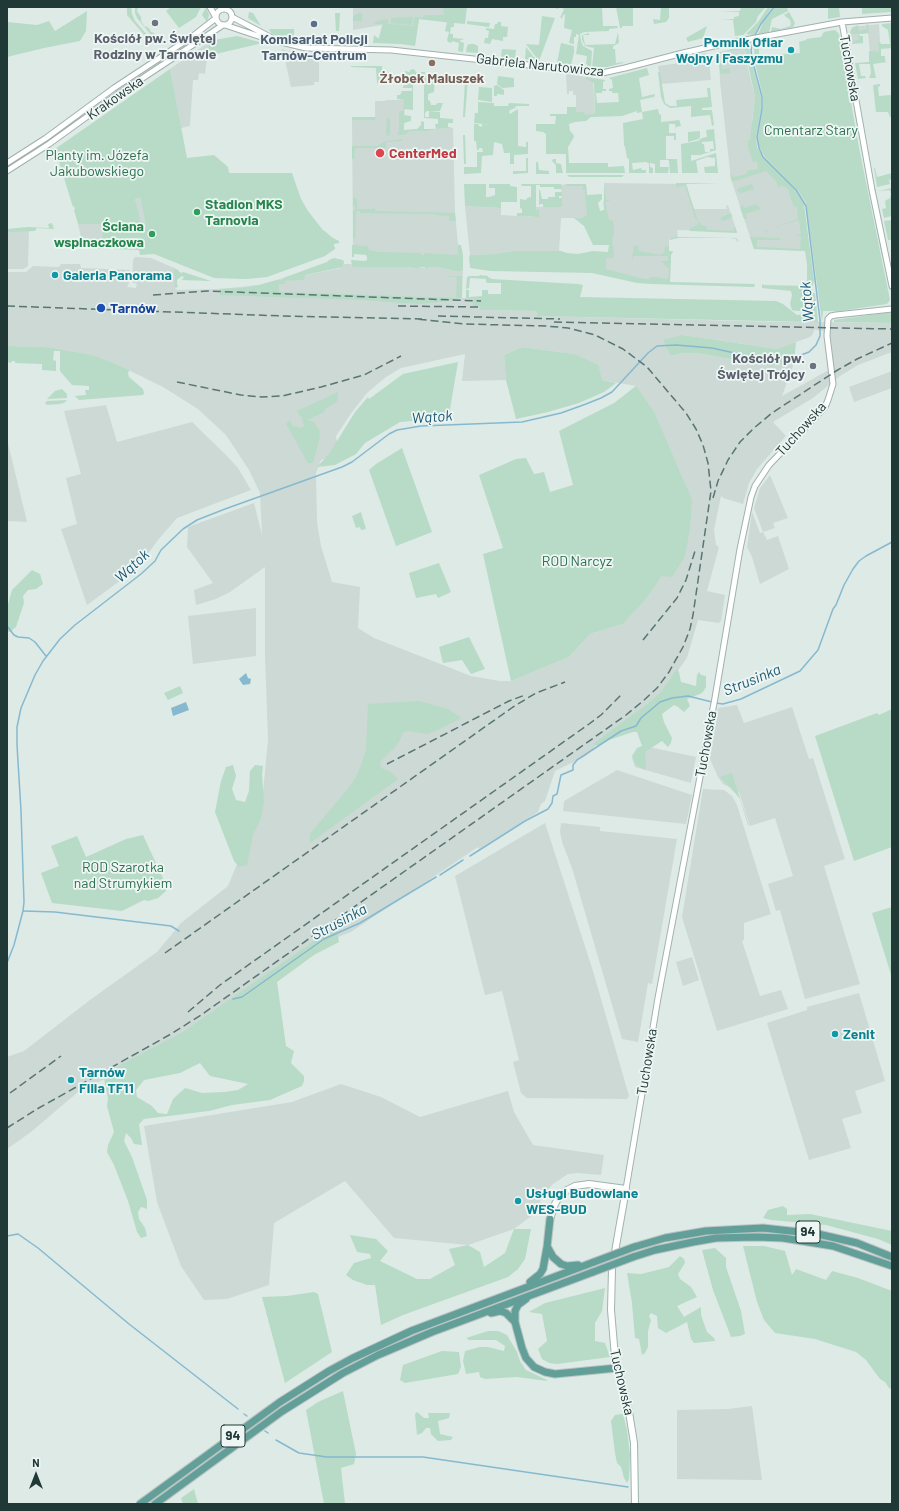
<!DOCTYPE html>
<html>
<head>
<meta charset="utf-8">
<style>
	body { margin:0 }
	#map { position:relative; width:899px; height:1511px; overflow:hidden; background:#deeae6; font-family:Barlow,sans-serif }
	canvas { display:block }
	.frame { position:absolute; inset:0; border:8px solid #203936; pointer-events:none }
	.north { position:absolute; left:16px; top:1455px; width:40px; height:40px; -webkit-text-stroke:3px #eef6f4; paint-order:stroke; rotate:0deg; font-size:11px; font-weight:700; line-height:16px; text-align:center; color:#203936 }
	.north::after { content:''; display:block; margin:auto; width:14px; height:18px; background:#203936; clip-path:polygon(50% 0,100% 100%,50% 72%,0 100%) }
</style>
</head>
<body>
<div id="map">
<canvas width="899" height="1511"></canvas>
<div class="frame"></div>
<div class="north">N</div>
</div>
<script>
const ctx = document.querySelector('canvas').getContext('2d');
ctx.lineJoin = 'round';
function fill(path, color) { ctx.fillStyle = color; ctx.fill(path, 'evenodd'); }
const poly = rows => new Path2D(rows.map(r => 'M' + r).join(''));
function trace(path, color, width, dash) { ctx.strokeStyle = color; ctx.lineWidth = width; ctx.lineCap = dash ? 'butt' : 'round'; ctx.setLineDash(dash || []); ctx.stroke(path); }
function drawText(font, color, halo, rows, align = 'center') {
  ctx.font = font + ' Barlow,sans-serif'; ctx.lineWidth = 3.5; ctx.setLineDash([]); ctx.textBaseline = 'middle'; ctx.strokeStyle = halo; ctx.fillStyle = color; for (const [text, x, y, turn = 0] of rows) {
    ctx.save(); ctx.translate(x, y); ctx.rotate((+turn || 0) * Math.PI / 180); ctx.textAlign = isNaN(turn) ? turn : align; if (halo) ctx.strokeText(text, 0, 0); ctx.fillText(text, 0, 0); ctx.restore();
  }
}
const built = poly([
	[353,7,450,7,451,23,419,19,415,44,378,41,382,25,353,30],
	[879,24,880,42,878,44,879,52,870,52,868,33,859,34,859,41,852,42,850,31,853,27],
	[209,42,205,74,199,73,198,80,193,80,190,126,181,128,170,69],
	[745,46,746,60,755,97,752,120,752,148,788,188,798,206,806,251,754,249,731,179,720,82,719,52],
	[281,49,305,56,319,56,319,82,314,82,314,85,291,87,284,55],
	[704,53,707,54,709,59,711,80,661,84,658,66,680,63,683,58],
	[566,74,593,78,595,115,576,115,576,95,573,95,573,91,569,91,569,94,567,94],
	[386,100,405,100,404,130,453,128,455,213,459,255,445,258,370,252,353,245,352,117,375,117,375,101,385,101],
	[604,183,686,184,694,209,727,209,726,206,728,205,737,232,677,230,678,237,670,238,669,240,669,251,673,251,671,255,670,282,653,282,604,272,605,257,612,257,603,202,604,201,605,195],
	[567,184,586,184,589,218,561,218,559,252,514,251,493,254,470,255,465,206,501,208,501,215,535,217,535,207,562,207,561,185],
	[140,198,146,227,141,227,135,199],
	[105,223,102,249,85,248,83,246,78,224],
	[7,231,29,231,28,264,28,266,23,269,7,269],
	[135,257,151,258,179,270,175,288,177,290,220,289,259,285,283,278,283,280,304,278,305,275,311,274,341,268,344,264,351,264,352,266,409,267,417,269,418,269,419,267,426,268,437,267,455,271,461,271,463,268,462,298,473,298,480,306,481,310,536,311,537,316,782,322,809,322,809,316,813,317,815,322,892,323,892,352,858,365,840,376,813,398,773,422,786,436,785,437,757,469,749,483,743,504,723,498,721,496,714,530,716,545,719,547,707,591,725,595,721,621,719,623,698,620,687,658,663,691,599,742,586,756,555,771,545,801,541,804,538,812,479,849,478,847,351,932,325,942,170,1047,78,1092,31,1132,7,1149,7,1057,24,1051,90,1000,157,952,181,923,228,886,262,803,268,740,265,656,265,567,230,592,216,599,196,605,194,590,213,583,187,547,188,527,254,503,262,535,260,493,249,470,226,435,198,409,163,387,116,364,45,347,7,346,7,272,26,272,33,266,59,267,61,264,80,264,81,268,130,270,129,283,127,287,136,288,137,284,132,282,133,260],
	[814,330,830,331,834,367,782,396,794,363,770,366,696,353,683,353,671,356,683,335,777,349,810,337,813,334],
	[522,347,574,354,602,380,636,386,662,576,647,598,623,624,590,634,569,657,511,681,500,681,471,676,374,638,358,628,360,587,332,582,321,546,317,522,316,473,321,460,339,454,336,436,352,412,367,393,386,377,401,368,465,354,462,381,506,380,504,355],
	[892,371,892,388,854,402,849,387],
	[106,405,117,442,192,422,226,455,238,468,251,490,177,518,158,540,144,559,121,580,87,605,61,529,77,524,66,478,81,474,64,411],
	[7,443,8,443,27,522,7,521],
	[770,475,788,518,773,523,775,528,763,532,767,540,778,536,789,569,760,584,752,557,747,547,752,512,760,533,763,532,754,508,760,488],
	[256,608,256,656,193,664,188,616],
	[737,705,744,723,792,707,809,759,813,758,845,859,824,866,860,984,805,999,780,910,776,911,768,884,793,876,775,818,750,826,739,792,723,784,718,777,710,759,718,708],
	[649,747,696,757,691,783,635,767,632,758],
	[617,770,692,795,686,824,563,811,564,801],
	[703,789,724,790,732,796,737,805,771,914,744,923,744,940,742,941,760,996,781,990,788,1009,717,1031,682,917],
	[545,823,593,971,629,1096,627,1099,527,1098,521,1093,513,1062,519,1060,502,991,485,995,455,876],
	[561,823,600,827,600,831,677,839,652,984,648,983,638,1042,622,1039,572,868,562,842,560,832],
	[692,957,699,980,683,986,676,962],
	[859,993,885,1081,855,1091,862,1113,842,1119,851,1148,809,1160,767,1023,807,1010,807,1007],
	[341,1084,381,1097,420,1117,508,1091,514,1112,533,1145,604,1155,601,1175,578,1173,568,1174,553,1184,544,1194,534,1214,514,1229,468,1245,394,1238,345,1181,274,1223,269,1285,227,1299,204,1300,181,1266,157,1202,144,1126,292,1102],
	[752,1406,762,1480,677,1479,677,1410,728,1409]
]);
const green = poly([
	[127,7,131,7,132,14,135,21,154,43,152,44,127,15],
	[135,7,138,7,137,11,141,17,141,21,145,27,146,26,148,28,149,28,151,32,154,33,157,39,156,41,137,18,135,13],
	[171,7,201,7,196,17,179,28,166,11],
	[206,7,209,15,207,22,202,15],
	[443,7,467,7,465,24,454,23,454,27,451,27,450,34,453,34,453,38,464,39,459,41,464,43,463,52,458,51,459,43,452,41,451,43,448,42,447,40,449,32,445,31,447,22,419,19,415,46,401,44,373,43,374,35,379,39,383,24,374,24,377,21,388,19,388,24,416,26,416,25,413,25,415,17,423,18,424,15,444,15],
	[552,7,602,7,603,26,617,26,618,28,609,29,609,31,584,32,580,34,581,41,583,46,592,51,591,67,587,66,587,64,586,64,587,56,576,54,579,35,576,34,576,37,574,37,574,44,569,43,572,30,564,28,565,15,564,14,562,18,560,18,564,9,559,7,558,9],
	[616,7,633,7,633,26,622,26,622,28,620,28],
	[661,7,674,7,669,7,669,18,666,22,654,24,653,19,660,20],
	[741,7,765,8,758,16,756,22,743,35,735,36,733,20,720,20,734,19,734,17,739,16,739,12,719,12,740,11],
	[768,7,772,7,754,35,746,34,758,22],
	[775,7,787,7,788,11,772,19,769,32,758,34,763,23],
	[828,7,839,7,840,17,828,19],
	[862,7,891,7,891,12,862,14],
	[87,11,86,31,80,41,44,48,7,57,7,22,37,25,49,21,55,31],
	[249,12,253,13,261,26,248,18],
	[789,12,795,23,793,27,771,32,772,27,781,29,790,26,791,24,790,20,784,15],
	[335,13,340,13,339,31,336,31],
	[359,13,362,13,362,21,353,21,353,16],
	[542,16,555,18,539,61,526,44,539,45],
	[412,17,413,19,411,25,391,23,391,18],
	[467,21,490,23,489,27,467,24],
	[498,22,501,22,501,26,508,27,507,37,503,37,503,41,492,39,490,44,484,43,485,38,488,38,489,31,486,30,486,28,494,29,495,24,497,24],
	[892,23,892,48,881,49,881,56,885,56,885,61,887,62,873,64,876,78,869,78,871,73,870,64,859,64,861,76,865,76,866,78,858,79,855,63,869,62,869,51,879,52,878,44,880,42,881,44,890,44,888,30,882,26,882,24],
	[868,24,869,33,859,34,860,36,863,36,863,43,852,44,853,41,859,40,858,34,850,34,852,28,858,25,859,31,867,29,866,25],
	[707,26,703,38,688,42,686,38],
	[269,29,294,29,294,41,281,38,271,33],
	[835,30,839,34,859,148,890,300,887,304,860,308,841,311,823,311,822,322,806,203,798,191,764,156,759,146,758,137,763,108,763,97,755,63,754,46,754,43,762,42,759,49,759,56,800,53,799,42,806,40,806,39,821,37,822,35,824,32],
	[618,32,619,43,613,46,613,49,615,49,616,63,623,62,623,63,607,67,592,67,594,48,585,46,582,40,582,35,589,33,589,35,583,35,585,45,615,44],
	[237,36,263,43,207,56,209,42,214,40],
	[561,43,574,46,574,53,571,65,557,63],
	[469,44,474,44,478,46,478,53,466,52,467,46],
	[749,44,750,56,761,97,761,111,756,136,757,147,763,157,794,189,804,204,814,280,812,289,813,293,815,293,818,322,814,322,813,317,810,316,809,322,537,316,536,311,480,310,480,306,473,306,473,299,466,298,466,290,469,290,469,297,482,296,482,290,488,290,488,294,501,294,501,283,488,283,486,282,486,279,470,278,469,288,466,289,467,277,470,276,479,276,480,275,488,276,488,277,492,279,578,284,583,285,580,297,776,301,783,304,797,315,811,313,808,300,806,301,801,311,796,311,792,310,790,304,792,295,791,291,762,288,762,284,764,285,807,286,807,264,805,251,754,249,750,237,780,238,780,240,757,240,757,247,800,249,801,236,796,235,801,234,799,220,767,230,766,234,765,231,798,219,797,207,794,207,788,189,783,186,778,187,776,181,766,171,735,181,732,181,731,179,730,172,733,177,747,174,747,171,758,169,757,161,753,162,748,147,748,140,750,140,755,97,745,49,730,51,730,49],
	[526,47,537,61,525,59],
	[502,49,516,50,515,58,501,57],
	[719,62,721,62,722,69,730,68,730,73,720,74],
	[351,66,382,66,382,75,389,72,389,81,381,84,377,83,376,68,351,67],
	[647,68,649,75,639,78,642,97,655,94,654,97,640,100,642,112,658,109,659,114,661,115,661,122,679,120,680,122,681,126,676,127,676,131,675,124,669,124,669,133,676,133,676,140,674,140,674,136,666,136,666,159,677,159,678,173,670,173,669,161,668,160,660,160,660,167,669,167,668,173,655,173,655,164,650,163,650,167,653,168,653,173,649,173,649,163,647,163,647,162,632,163,633,170,641,168,642,170,646,170,646,173,629,173,629,159,627,158,625,147,624,145,623,123,643,119,642,112,637,113,637,111,622,116,591,117,586,121,575,122,569,124,570,131,573,134,574,137,568,147,569,163,608,163,608,167,624,166,625,173,566,173,566,154,546,154,546,134,543,132,536,131,536,124,555,124,556,116,550,116,550,114,567,114,567,107,576,107,576,112,584,112,585,115,595,114,594,83,586,79,586,77,605,80,605,81,603,82,603,89,606,89,606,91,602,91,602,93,596,93,597,103,619,102,618,93,612,93,612,91,609,91,609,89,613,88,612,80,609,78],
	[170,69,187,158,214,155,228,167,229,173,292,173,301,199,308,211,322,229,333,238,339,241,339,243,334,244,334,247,335,247,335,249,325,256,267,277,246,279,214,278,154,254,140,255,139,250,94,248,91,245,94,248,101,248,104,224,78,224,74,210,75,209,74,206,73,207,55,149],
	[140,198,146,227,142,227,135,199],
	[414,69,416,72,425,72,425,75,432,76,435,80,434,92,428,94,428,100,430,101,431,105,436,105,437,103,443,103,440,111,427,111,425,113,425,117,429,117,429,111,440,112,440,118,453,119,453,123,448,123,448,127,453,128,436,129,430,130,429,131,408,131,407,134,399,135,397,134,399,132,399,111,403,111,404,100,397,99,397,95,400,95,402,91,412,91,412,88,403,88,403,86,406,84,406,83,411,83,413,85,413,110,404,109,404,115,411,116,411,121,404,123,404,130,417,129,421,125,421,121,424,122,424,129,436,129,435,124,438,124,438,119,424,118,424,83,420,83,420,81,424,81,424,78,413,80,402,79,400,75,405,75,405,71,410,72,410,70],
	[658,72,660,72,665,103,670,106,677,106,676,100,708,97,707,88,710,88,712,107,702,108,702,110,712,110,714,125,712,126,710,115,691,117,691,106,670,108,664,104,661,97],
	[498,76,514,78,514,87,502,88,497,84],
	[468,79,465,117,463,117,465,80],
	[880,84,880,86,878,87,879,96,891,95,892,117,890,117,888,112,876,112,873,85],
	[497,85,504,90,504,95,497,94,497,96,494,96,494,86],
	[479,87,492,88,492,102,478,100],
	[478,102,494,103,494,106,508,106,509,103,529,104,529,106,516,106,515,108,510,110,509,112,510,114,518,109,518,146,526,147,526,142,528,142,528,154,514,155,514,164,510,164,510,153,504,153,502,144,494,142,493,155,482,156,481,173,464,174,464,167,477,167,477,152,483,152,482,148,479,148,479,150,477,150,476,141,474,141,474,124,478,124,479,126,482,127,482,124,494,125,474,123,475,113,478,113],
	[854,109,855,109,886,266,882,256,867,179],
	[352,117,375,117,375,120,352,120],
	[387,118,390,119,390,134,388,136,387,136,386,133],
	[714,129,716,150,700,155,691,155,691,161,716,153,718,173,705,173,704,167,715,166,715,158,707,157,696,161,698,173,682,173,681,144,698,141,702,138,707,137,706,130],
	[713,141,714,149,710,149,710,152,705,152,704,144,702,144,702,142],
	[700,131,700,137,699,139,688,142,688,132],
	[463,135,465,135,466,164,464,164],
	[402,139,402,141,386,142,386,148,355,148,354,159,352,159,352,146,377,146,386,141],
	[526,158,528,158,528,173,513,174,513,171,526,171],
	[553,159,556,159,556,163,561,164,563,173,556,173,556,165,552,161],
	[536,162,538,162,539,170,549,171,549,174,536,174],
	[874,168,875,168,877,177,892,173,892,179,889,180,890,184,877,187],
	[567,175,624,175,622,177,569,177],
	[604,183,606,200,611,200,605,202,609,220,613,221,614,232,612,240,614,255,613,258,606,258,606,269,644,279,649,279,650,277,656,277,668,279,669,269,661,261,668,261,668,256,633,256,633,260,632,258,634,246,636,246,637,245,638,245,639,251,660,255,664,253,665,247,669,246,669,251,673,251,671,255,670,282,755,284,754,287,651,284,637,283,592,273,490,271,470,268,469,258,470,255,493,254,514,251,561,251,567,253,578,254,593,251,608,252,609,245,593,245,584,226,574,218,583,218,587,215,585,190,583,190,583,186,566,186,567,184,586,184,587,195,602,194,602,199,598,203,600,211,604,210],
	[676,183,721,183,686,184,697,219,701,225,707,227,707,230,734,231,735,226,732,217,730,217,730,219,723,221,720,218,731,213,737,233,690,231,690,228,698,225,698,221,695,218,685,185,676,187],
	[464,184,486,184,486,197,489,197,495,195,495,188,489,188,489,184,517,184,510,184,510,186,517,187,517,202,501,202,501,208,465,206],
	[521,184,561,184,562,189,554,189,554,187,540,187,540,185,536,185,536,210,539,210,539,217,517,216,517,213,522,213,522,209,520,208,520,199,526,200,527,198,531,197,531,186,522,186],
	[752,184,754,189,741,193,738,192,737,189],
	[892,188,892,216,884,218,882,209,886,208,885,201,890,198,891,194,890,190,878,191],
	[539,190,540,190,542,199,548,199,548,197,555,197,555,192,562,192,562,196,559,196,559,198,562,198,562,207,543,207,543,204,540,204,539,206],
	[353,197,357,199,357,209,373,209,375,208,375,211,455,213,456,221,449,221,449,216,436,215,436,214,360,213,360,211,356,211,355,237,353,240,353,211,355,210,355,206,353,205],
	[756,204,761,209,745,214,747,219,744,219,740,207,743,205,744,208],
	[892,220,892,240,888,240,884,221],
	[52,223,54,229,37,228,35,231,7,232,7,229,28,227,49,228,48,224],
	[674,237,735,238,738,239,737,240,737,241,740,240,737,242,736,239,730,238,678,238,670,240,670,238],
	[352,245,368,246,369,250,379,252,421,253,421,255,424,255,424,253,458,255,458,245,461,245,463,255,463,269,461,271,455,271,437,267,425,268,425,267,419,267,418,269,409,267,355,267,352,266,351,260,365,261,367,260,367,257,366,255,354,254,354,257,352,257],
	[334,258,343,260,344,262,343,267,305,275,304,280,283,280,283,278,327,262,329,260],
	[174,269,179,271,179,272,182,273,183,272,211,281,182,280,184,277,182,276,177,280,177,284,178,287,175,288,175,276,174,276],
	[448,276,462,276,462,298,457,298,456,300,420,304,402,303,363,300,220,295,220,289,193,290,242,288,259,285,278,280,301,281,285,281,285,284,279,284,279,292,456,298,457,277,446,277],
	[892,312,892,323,834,322,834,320],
	[683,335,777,349,796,342,794,363,770,366,696,353,683,353,671,356,663,340],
	[7,346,45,347,91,355,116,364,129,370,128,374,129,377,143,389,144,393,143,395,79,400,75,396,86,395,85,390,89,390,89,386,72,385,60,371,60,351,54,351,53,360,56,361,56,371,42,370,42,364,15,363,15,361,12,361,11,363,7,362],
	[522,347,574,354,598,365,602,380,616,383,604,392,579,403,548,412,516,419,506,380,504,355],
	[458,362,450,409,451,418,400,422,365,443,356,454,335,465,317,467,329,454,355,412,368,397,369,399,403,374],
	[636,386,654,412,692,500,690,528,685,556,672,577,662,576,647,598,623,624,590,634,569,657,511,681,483,554,503,548,479,475,516,459,526,458,534,474,544,472,550,492,573,485,559,431,614,403],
	[62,389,67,394,67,398,47,399,55,391],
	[338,392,337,402,326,408,323,413,318,415,307,420,314,422,320,431,319,441,313,463,308,463,286,424,290,420,293,426,301,428,304,426,302,418,297,411],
	[67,400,64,403,59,404,47,405,45,403,47,401],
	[402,448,432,532,396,546,369,470,376,464],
	[361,512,366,529,361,530,360,527,356,528,352,516],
	[439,563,451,592,438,598,436,594,416,598,409,573],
	[32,570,40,574,43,584,36,589,28,590,23,596,24,603,16,627,10,632,7,631,7,608,12,590],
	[469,637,485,669,471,674,462,660,443,663,439,647],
	[677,669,679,672,681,682,696,686,697,675,699,672,701,675,706,676,706,687,703,692,700,694,687,699,690,706,684,712,678,707,674,705,662,714,664,722,672,738,671,743,668,747,662,741,645,752,646,766,645,770,636,765,632,756,637,748,642,746,637,732,633,732,609,740,598,746,593,744,647,704,662,691],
	[180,686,183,693,168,700,164,693],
	[419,701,448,709,461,718,438,730,428,734,407,731,402,733,400,740,396,746,380,762,381,768,391,772,398,779,310,843,310,834,347,790,356,777,360,768,366,750,368,704],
	[892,709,892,847,854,861,815,736,877,713,879,715],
	[233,765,236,776,232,789,236,800,245,802,249,791,250,771,255,765,263,766,262,774,264,802,261,818,253,835,247,865,239,867,234,861,215,812,221,781,226,767],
	[732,773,734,780,749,825,748,825,740,799,735,793,720,777],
	[143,835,167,887,166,891,158,898,148,901,144,900,122,911,52,903,41,873,59,866,51,846,77,836,86,857,126,839],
	[892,907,892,978,872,913],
	[337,930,339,942,314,955,277,982,286,1046,294,1051,291,1063,304,1076,304,1081,302,1086,270,1100,232,1105,209,1111,144,1119,139,1124,142,1145,134,1144,131,1138,126,1133,124,1141,132,1157,147,1200,147,1209,141,1207,138,1212,139,1219,145,1228,147,1236,141,1238,137,1232,128,1201,114,1165,107,1152,108,1145,114,1132,107,1106,108,1098,105,1084,104,1077,124,1063,183,1032,324,934],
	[200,1063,210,1076,248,1084,238,1090,224,1092,202,1093,185,1088,173,1099,167,1114,158,1113,152,1106,137,1097,136,1090,144,1080,180,1073],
	[783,1206,787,1209,787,1215,810,1214,892,1231,892,1245,878,1239,826,1225,771,1220,763,1218,768,1210],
	[514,1229,531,1229,525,1259,518,1269,508,1277,403,1315,381,1325,375,1285,367,1285,353,1280,346,1275,354,1263,371,1258,370,1254,357,1252,350,1235,376,1239,388,1251,380,1261,417,1279,430,1279,455,1265,449,1249,468,1245,480,1252,484,1267,505,1253],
	[743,1246,764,1246,785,1251,792,1275,796,1269,826,1280,832,1271,858,1278,892,1291,892,1389,889,1388,885,1382,880,1379,866,1360,856,1352,815,1339,775,1333,764,1320,757,1302],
	[715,1248,726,1258,726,1267,741,1311,745,1334,740,1336,731,1337,713,1290,702,1250],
	[680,1256,684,1259,685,1263,678,1274,680,1279,691,1287,697,1297,677,1306,684,1317,701,1307,701,1315,707,1332,714,1338,715,1341,694,1343,691,1339,687,1322,666,1333,658,1328,657,1316,651,1313,649,1316,651,1320,648,1331,648,1347,645,1353,642,1355,639,1339,635,1338,632,1303,627,1273,641,1274,669,1267],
	[605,1288,602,1311,595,1323,595,1341,605,1343,610,1357,557,1364,549,1363,542,1359,538,1349,547,1341,542,1314,529,1312,545,1303],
	[314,1292,318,1294,332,1352,285,1383,262,1297,287,1296],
	[488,1331,498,1331,507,1335,517,1352,520,1361,526,1370,547,1380,547,1381,517,1377,485,1379,480,1377,479,1372,466,1374,463,1361,465,1351,480,1347,488,1347,504,1351,505,1346,496,1340,469,1340,466,1338],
	[442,1351,459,1352,461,1367,458,1374,405,1383,400,1380,403,1365],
	[343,1391,356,1454,354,1464,341,1468,345,1504,324,1504,306,1410,318,1402],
	[417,1412,424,1418,429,1418,428,1413,450,1413,449,1418,438,1421,440,1434,453,1437,451,1440,438,1441,431,1434,430,1428,426,1428,422,1433,417,1435,415,1414],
	[623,1414,627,1430,630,1455,629,1479,627,1483,624,1478,621,1467,617,1463,615,1453,611,1421,615,1415],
	[194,1489,198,1504,183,1504,181,1498]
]);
const water = poly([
	[246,673,248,678,251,679,250,684,243,685,239,679],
	[186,702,189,710,173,716,171,708]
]);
const stream = poly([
	[754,37,761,24,774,7],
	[7,626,14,635,18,637,29,638,35,642,46,656],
	[716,703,723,704,741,699,800,671,818,650,833,609,836,605,844,585,853,569,859,561,866,556,892,542],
	[470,856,525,821,548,809,552,803,553,796,557,794,561,775,573,770,573,765,577,760,621,731,636,726,641,718,660,702,672,698,688,696,712,702],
	[440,875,463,860],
	[24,911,55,912,171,926,179,931],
	[7,963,14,945,23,911,24,902,21,811,17,745,17,727,21,708,35,675,43,661,60,639,75,625,141,574,155,561,161,550,183,529,197,520,225,509,342,467,352,462,389,434,397,430,421,426,522,422,561,413,586,404,601,398,612,392,648,353,657,346,676,345,712,348,748,356,770,358,787,358,801,355,809,352,816,345,820,336,820,320,806,206,796,190,763,157,759,148,757,137,762,109,762,97,752,59,751,50,753,41],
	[233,999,242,997,324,939,360,923,436,877],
	[7,1236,18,1234,38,1248,129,1324,238,1409],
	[244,1414,247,1416],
	[265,1431,268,1433],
	[276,1440,299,1453,327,1457,423,1457,628,1487]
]);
const tertiary = poly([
	[210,7,215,16],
	'216 17a8 8 0 1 1 16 0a8 8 0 1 1-16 0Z',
	[232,17,272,38],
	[842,22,872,190,892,286],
	[225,25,264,38,306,48,391,50,602,73,625,68,683,53,718,45,842,22,892,18],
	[7,163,46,138,114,88,193,36,216,18],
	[7,171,49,144,117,95,223,25],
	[626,1189,658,998,715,698,740,549,751,497,755,486,769,465,825,407,828,400,833,384,827,336,828,319,831,316,836,315,892,309]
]);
const secondary = poly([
	[550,1219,555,1204,559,1197,567,1190,575,1186,589,1184,626,1189,612,1269,611,1310,615,1357,629,1412,634,1443,635,1504]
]);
const primary = poly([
	[634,1247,665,1238,706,1231,763,1228,818,1234,857,1243,892,1257],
	[548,1248,553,1257,561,1264,567,1266,578,1265],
	[633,1257,655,1250,693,1242,716,1238,756,1237,783,1238,833,1246,892,1266],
	[530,1282,540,1274,543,1269,547,1247,550,1219],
	[526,1299,518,1305,515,1311,515,1322,522,1348,526,1358,534,1367,545,1372,555,1374,617,1368],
	[491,1313,500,1311,506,1313,515,1322],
	[140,1504,280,1402,329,1371,353,1358,411,1331,594,1262],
	[155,1504,281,1412,343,1373,378,1355,432,1332,593,1272]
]);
const rail = poly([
	[153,295,207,291,481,301],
	[7,306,284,316,422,319],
	[398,306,480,307],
	[438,316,560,319],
	[554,322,892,329],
	[177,382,241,395,262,397,282,396,321,387,364,375,401,356],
	[713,498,718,481,728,460,740,442,754,428,772,413,836,371,857,359,892,343],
	[643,640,677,598,686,580,695,551],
	[387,764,509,701,525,695],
	[165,953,513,707,536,693,565,682],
	[188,1012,220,985,589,724,601,715,623,693],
	[10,1093,61,1056],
	[7,1128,37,1109,171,1034,201,1015,626,715,643,701,657,688,669,672,683,647,690,629,693,615,711,491,708,463,703,445,696,429,686,413,647,367,623,349,595,335,568,328,546,326,464,324,417,319]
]);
const primaryBridge = poly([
	[594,1262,634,1247],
	[593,1272,633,1257]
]);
const markers = [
	[155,23,4,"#6b7280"],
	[314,24,4,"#5c6f8a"],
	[791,50,4,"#0f9aa8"],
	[432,63,4,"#8d6e63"],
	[380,153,5,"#e0444e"],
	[197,212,4,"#2e9e5b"],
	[152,234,4,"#2e9e5b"],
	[55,275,4,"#0f9aa8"],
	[101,308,5,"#1a4fb4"],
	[813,366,4,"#6b7280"],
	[835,1034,4,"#0f9aa8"],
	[71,1080,4,"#0f9aa8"],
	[518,1201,4,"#0f9aa8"]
];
const shields = [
	[808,1232,24],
	[233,1436,24]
];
const shieldNames = [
	["94",808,1232],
	["94",233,1436]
];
const worshipNames = [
	["Kościół pw. Świętej",155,38],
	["Rodziny w Tarnowie",155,54],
	["Kościół pw.",805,358,"right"],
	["Świętej Trójcy",805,374,"right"]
];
const serviceNames = [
	["Komisariat Policji",314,39],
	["Tarnów-Centrum",314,55]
];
const cultureNames = [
	["Pomnik Ofiar",783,42,"right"],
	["Wojny i Faszyzmu",783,58,"right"],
	["Galeria Panorama",63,275],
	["Zenit",843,1034],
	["Tarnów",79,1072],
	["Filia TF11",79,1088],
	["Usługi Budowlane",526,1193],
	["WES-BUD",526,1209]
];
const streetNames = [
	["Gabriela Narutowicza",540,65,6],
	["Tuchowska",850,68,80],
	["Krakowska",115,98,-35],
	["Tuchowska",801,429,-48],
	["Tuchowska",706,744,-80],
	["Tuchowska",647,1062,-81],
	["Tuchowska",622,1382,77]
];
const educationNames = [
	["Żłobek Maluszek",432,78]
];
const parkNames = [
	["Cmentarz Stary",811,130],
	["Planty im. Józefa",97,155],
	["Jakubowskiego",97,171],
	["ROD Narcyz",577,561],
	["ROD Szarotka",123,867],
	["nad Strumykiem",123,883]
];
const healthNames = [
	["CenterMed",389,153]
];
const leisureNames = [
	["Stadion MKS",205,204],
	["Tarnovia",205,220],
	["Ściana",144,226,"right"],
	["wspinaczkowa",144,242,"right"]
];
const transitNames = [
	["Tarnów",110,308]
];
const waterNames = [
	["Wątok",807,302,-95],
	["Wątok",432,417,-4],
	["Wątok",132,566,-43],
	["Strusinka",752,680,-22],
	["Strusinka",339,922,-28]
];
fill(built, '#ccd9d5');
fill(green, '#b7dbc6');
fill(water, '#86b9cf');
trace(stream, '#86b9cf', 1.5);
trace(tertiary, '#a1b1ae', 7);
trace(secondary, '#9eb5b0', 8);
trace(primary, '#bcc4c3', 9);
trace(tertiary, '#fff', 5);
trace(secondary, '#fff', 6);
trace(primary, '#639f99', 7);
trace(rail, '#5a7572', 1.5, [8, 4]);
trace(primaryBridge, '#bcc4c3', 9, []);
trace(primaryBridge, '#639f99', 7);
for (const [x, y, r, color] of markers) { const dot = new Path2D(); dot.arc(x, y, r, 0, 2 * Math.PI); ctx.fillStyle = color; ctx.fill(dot); trace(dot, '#eef6f4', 1.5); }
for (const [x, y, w] of shields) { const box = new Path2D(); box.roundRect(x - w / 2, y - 11, w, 22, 3); ctx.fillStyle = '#eef6f4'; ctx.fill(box); trace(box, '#203936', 1); }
drawText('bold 13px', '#203936', null, shieldNames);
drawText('bold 14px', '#5b616d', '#eef6f4', worshipNames);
drawText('bold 14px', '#4e5e75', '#eef6f4', serviceNames);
drawText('bold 14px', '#0d838f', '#eef6f4', cultureNames, 'left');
drawText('14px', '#203936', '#eef6f4', streetNames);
drawText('bold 14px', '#785e54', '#eef6f4', educationNames);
drawText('14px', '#2b6f4f', '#eef6f4', parkNames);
drawText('bold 14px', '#be3a42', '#eef6f4', healthNames, 'left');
drawText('bold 14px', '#27864d', '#eef6f4', leisureNames, 'left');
drawText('bold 14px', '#164399', '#eef6f4', transitNames, 'left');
drawText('italic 15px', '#1b5874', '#eef6f4', waterNames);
</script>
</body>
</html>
